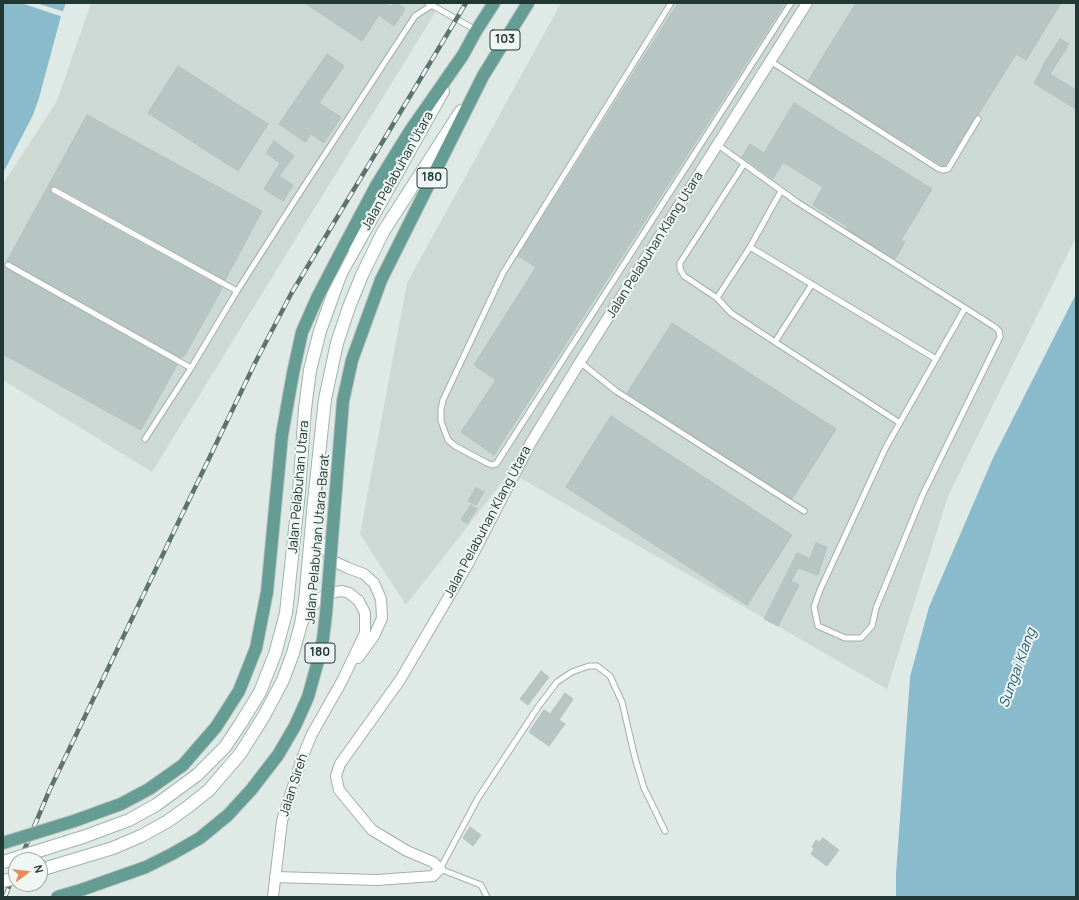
<!DOCTYPE html>
<html>
<head>
<meta charset="utf-8">
<style>
	body { margin:0 }
	#map { position:relative; width:1079px; height:900px; overflow:hidden; background:#dfe9e5; font-family:Manrope,sans-serif }
	canvas { display:block }
	.frame { position:absolute; inset:0; border:4px solid #213834; pointer-events:none }
	.north { position:absolute; left:8px; top:852px; width:40px; height:40px; box-sizing:border-box; background:#eff6f3; border:1px solid #9daaa7; border-radius:50%; rotate:75deg; font-size:11px; font-weight:700; line-height:16px; text-align:center; color:#213834 }
	.north::after { content:''; display:block; margin:auto; width:14px; height:18px; background:#e98d5c; clip-path:polygon(50% 0,100% 100%,50% 72%,0 100%) }
</style>
</head>
<body>
<div id="map">
<canvas width="1079" height="900"></canvas>
<div class="frame"></div>
<div class="north">N</div>
</div>
<script>
const ctx = document.querySelector('canvas').getContext('2d');
ctx.lineJoin = 'round';
function fill(path, color) { ctx.fillStyle = color; ctx.fill(path, 'evenodd'); }
const poly = rows => new Path2D(rows.map(r => 'M' + r).join(''));
function trace(path, color, width, dash) { ctx.strokeStyle = color; ctx.lineWidth = width; ctx.lineCap = dash ? 'butt' : 'round'; ctx.setLineDash(dash || []); ctx.stroke(path); }
function drawText(font, color, halo, rows, align = 'center') {
  ctx.font = font + ' Manrope,sans-serif'; ctx.lineWidth = 4; ctx.setLineDash([]); ctx.textBaseline = 'middle'; ctx.strokeStyle = halo; ctx.fillStyle = color; for (const [text, x, y, turn = 0] of rows) {
    ctx.save(); ctx.translate(x, y); ctx.rotate((+turn || 0) * Math.PI / 180); ctx.textAlign = isNaN(turn) ? turn : align; if (halo) ctx.strokeText(text, 0, 0); ctx.fillText(text, 0, 0); ctx.restore();
  }
}
const built = poly([
	[91,3,441,3,152,472,3,380,3,184,57,101],
	[561,3,1076,3,1076,237,948,496,887,689,510,472,406,605,360,534,407,283]
]);
const water = poly([
	[3,3,66,3,61,16,39,98,33,115,3,173],
	[1076,294,1076,897,896,897,896,874,910,677,929,607,993,458]
]);
const pier = poly([
	[21,3,36,3,65,12,63,17]
]);
const building = poly([
	[305,3,385,3,391,7,393,3,396,3,405,9,394,26,379,15,362,41,305,3],
	[678,3,785,3,494,455,461,432,496,380,474,365,536,267,518,256,678,3],
	[856,3,1061,3,1026,60,1016,54,978,115,975,117,945,165,943,166,808,81,856,3],
	[1060,39,1069,44,1050,74,1076,90,1076,109,1034,83,1044,65,1043,65,1060,39],
	[327,54,344,66,319,103,341,117,324,143,311,134,305,142,279,124,327,54],
	[178,66,268,124,238,171,148,113,178,66],
	[794,103,932,189,901,240,905,242,895,259,847,229,848,227,813,205,823,187,783,162,773,179,742,157,750,144,764,153,794,103],
	[87,115,262,211,225,280,56,186,52,186,50,188,50,192,52,194,221,287,222,288,184,357,182,355,181,358,10,262,7,261,87,115],
	[274,141,294,156,279,176,293,185,283,201,264,189,280,163,266,153,274,141],
	[4,266,6,268,177,365,141,430,3,354,3,268,4,266],
	[672,323,836,429,792,499,627,393,672,323],
	[611,416,792,535,747,605,566,487,611,416],
	[476,488,484,492,476,505,468,501,476,488],
	[471,505,477,509,467,524,461,519,471,505],
	[816,543,827,547,818,575,798,568,791,581,799,585,778,626,764,619,797,553,810,559,816,543],
	[541,671,549,677,528,705,520,699,541,671],
	[565,693,573,699,559,720,565,724,549,746,529,732,544,710,550,714,565,693],
	[470,827,481,835,473,846,463,838,470,827],
	[823,838,839,850,827,866,811,854,814,849,812,847,816,840,819,842,823,838]
]);
const lane = poly([
	[428,3,476,30],
	[671,3,503,273,443,400,441,409,441,421,448,440,455,446,487,463,492,465,496,464,500,458,791,3],
	[770,61,939,169,943,170,948,169,978,119],
	[718,145,797,202,965,308,886,447,820,590,814,607,818,626,845,638,861,638,872,626,876,608,923,494,1000,337,999,331,995,327,965,308],
	[744,164,680,263,680,269,684,276,717,298,731,313,775,342],
	[54,190,237,291],
	[781,191,750,247,936,359],
	[8,265,191,368],
	[812,284,775,342,900,423],
	[717,298,750,247],
	[580,362,616,391,804,511],
	[145,439,191,368,237,291,297,197,415,16,432,5],
	[487,897,481,885,440,869,478,798,538,707,557,682,572,672,589,666,597,666,610,676,622,702,635,758,644,788,665,831]
]);
const street = poly([
	[316,519,318,538,333,561,348,568,364,574,374,583,381,599,382,618,374,636,358,658],
	[275,877,377,880,433,876,440,869,433,862,407,851,372,830,339,790,336,776,340,764,400,680,468,564,530,444,580,362,807,3],
	[273,897,282,821,302,758,312,734,342,681,365,633,365,613,359,601,349,593,342,591,335,592,320,598,313,606,302,623]
]);
const secondary = poly([
	[197,775,225,747,241,723,260,692,275,654,286,613,299,492,305,409,310,370,320,331,341,273,443,91],
	[40,870,113,848,141,836,168,821,189,806,209,790,240,754,264,716,283,680,293,653,301,624,305,601,314,501,325,399,337,343,349,307,362,275,383,232,461,111]
]);
const primary = poly([
	[343,248,376,186,410,131,463,55,476,31,494,3],
	[381,280,483,76,528,3]
]);
const rail = poly([
	[20,860,50,789,255,363,291,294,466,3],
	[5,897,16,869]
]);
const secondaryBridge = poly([
	[3,862,86,836,129,820,156,805,197,775],
	[3,881,16,878]
]);
const primaryBridge = poly([
	[3,843,74,821,121,804,149,789,183,765,216,727,239,691,256,648,267,592,282,435,293,373,302,332,317,298,343,248],
	[57,897,81,890,146,867,172,854,200,838,228,815,251,790,278,755,295,726,308,697,318,661,323,639,326,614,343,401,352,360,381,280]
]);
const shields = [
	[505,40,30],
	[432,178,30],
	[320,653,30]
];
const shieldNames = [
	["103",505,40],
	["180",432,178],
	["180",320,653]
];
const streetNames = [
	["Jalan Pelabuhan Utara",398,171,-61],
	["Jalan Pelabuhan Klang Utara",655,245,-58],
	["Jalan Pelabuhan Utara",299,487,-85],
	["Jalan Pelabuhan Klang Utara",488,522,-62],
	["Jalan Pelabuhan Utara-Barat",318,539,-85],
	["Jalan Sireh",294,785,-72]
];
const waterNames = [
	["Sungai Klang",1018,668,-70]
];
fill(built, '#cdd9d5');
fill(water, '#89bbcc');
fill(pier, '#dfe9e5');
fill(building, '#b7c6c2');
trace(building, '#b2c2bd', 1);
trace(lane, '#a2b0ac', 7);
trace(street, '#a2b0ac', 12);
trace(secondary, '#9fb4ae', 14);
trace(primary, '#bcc3c2', 14);
trace(lane, '#fff', 5);
trace(street, '#fff', 10);
trace(secondary, '#fff', 12);
trace(primary, '#659c94', 12);
trace(rail, '#5b7470', 4.5);
trace(rail, '#eff6f3', 3, [9]);
trace(secondaryBridge, '#9fb4ae', 14, []);
trace(primaryBridge, '#bcc3c2', 14, []);
trace(secondaryBridge, '#fff', 12);
trace(primaryBridge, '#659c94', 12);
for (const [x, y, w] of shields) { const box = new Path2D(); box.roundRect(x - w / 2, y - 10, w, 20, 3); ctx.fillStyle = '#eff6f3'; ctx.fill(box); trace(box, '#213834', 1); }
drawText('bold 12px', '#213834', null, shieldNames);
drawText('13px', '#213834', '#eff6f3', streetNames);
drawText('italic 14px', '#1f5a70', '#eff6f3', waterNames);
</script>
</body>
</html>
